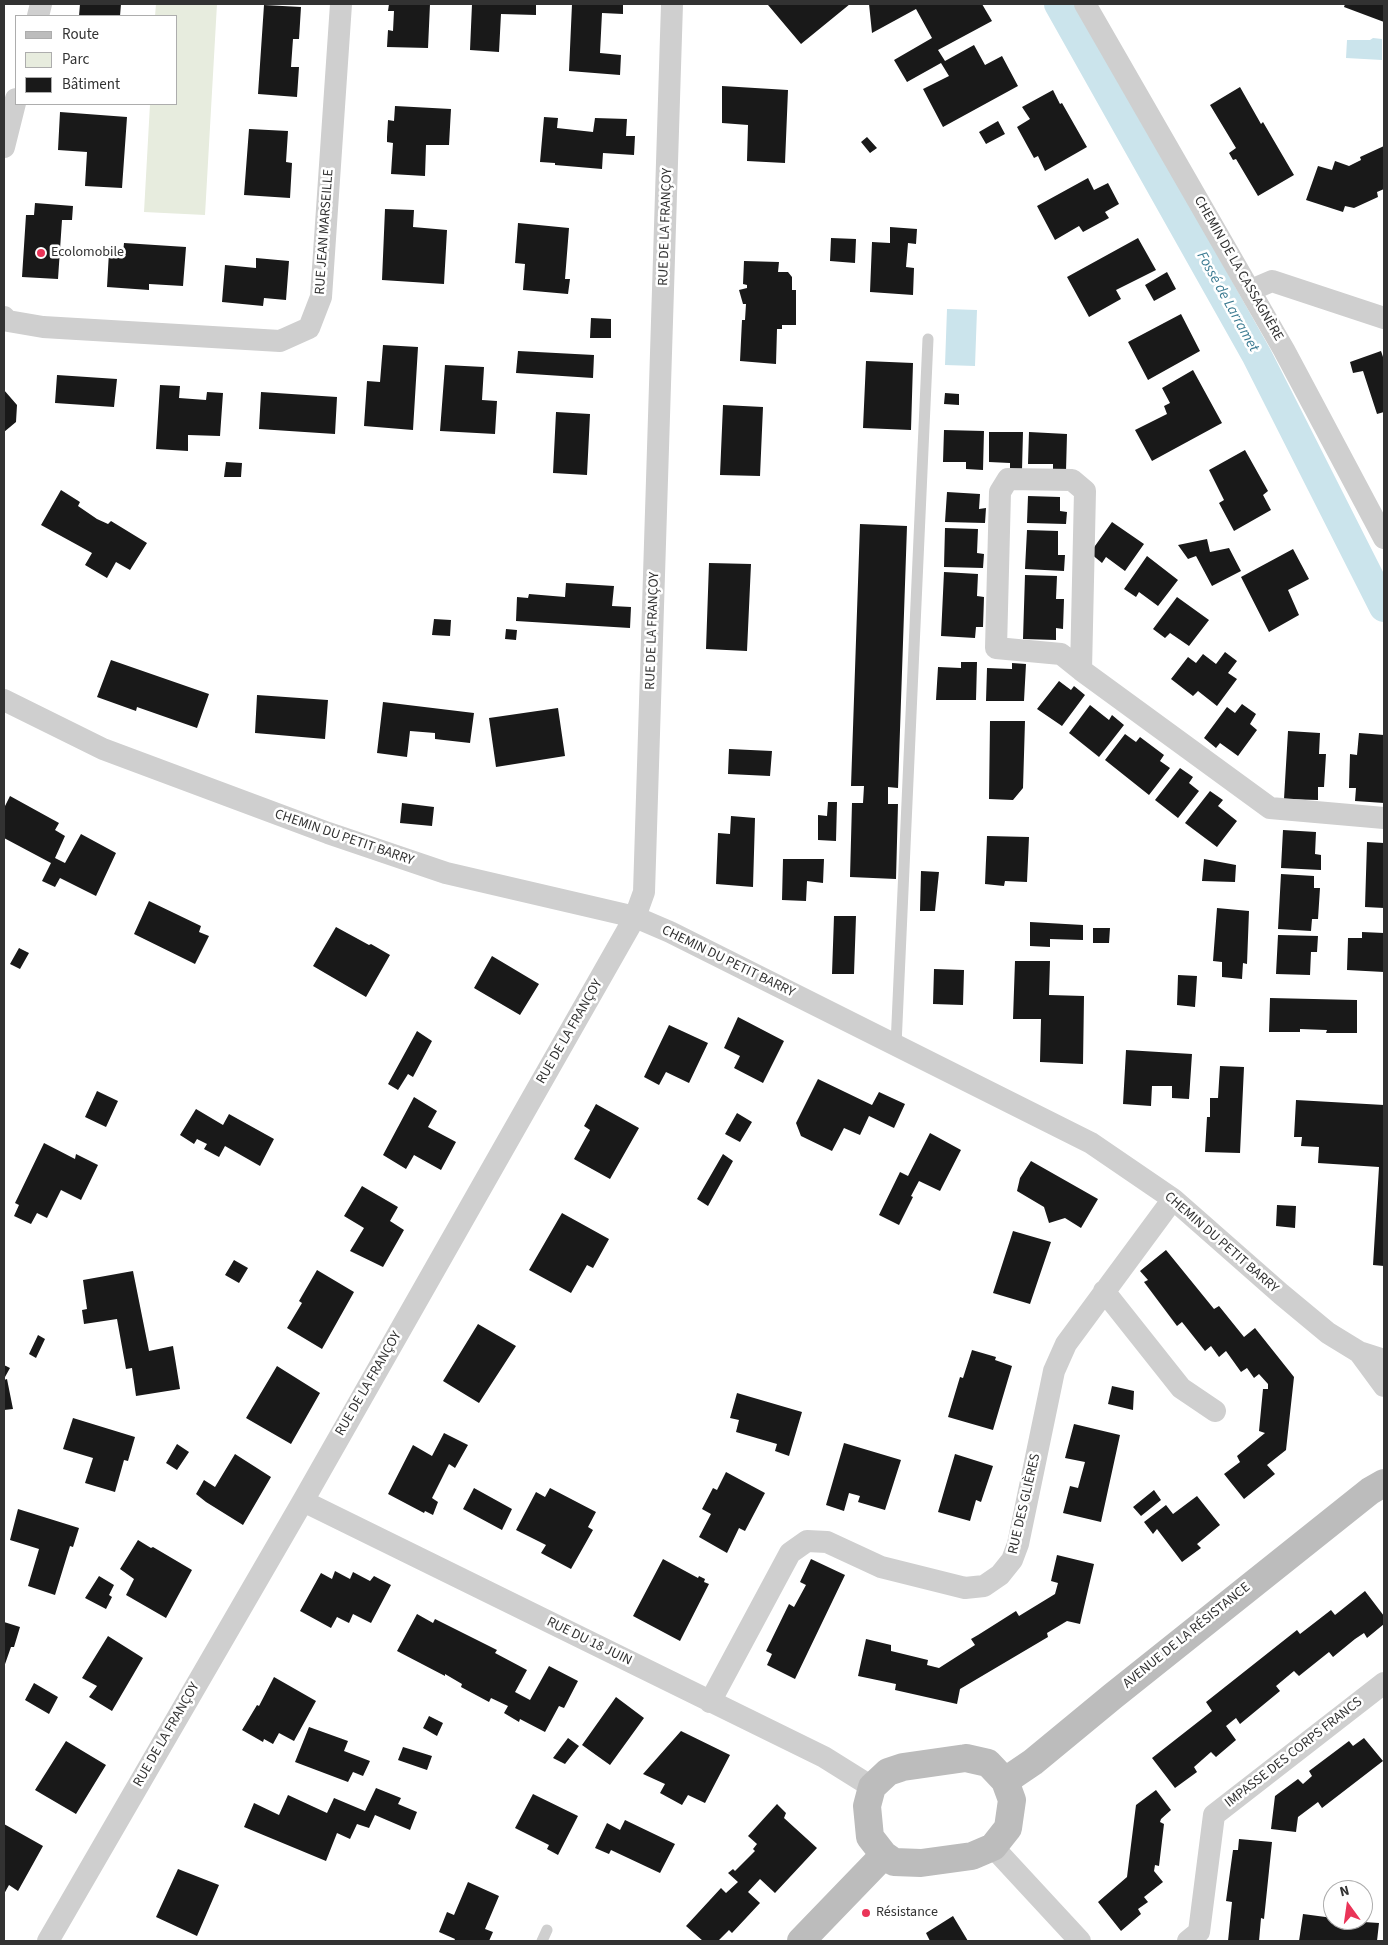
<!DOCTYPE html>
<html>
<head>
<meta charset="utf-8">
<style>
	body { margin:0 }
	#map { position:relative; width:1388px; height:1945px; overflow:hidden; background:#fff; font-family:"Source Sans 3",sans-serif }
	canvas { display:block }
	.frame { position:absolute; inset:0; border:5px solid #323232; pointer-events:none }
	.legend { position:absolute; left:15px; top:15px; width:162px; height:90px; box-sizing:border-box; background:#fff; border:1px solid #adadad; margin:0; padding:6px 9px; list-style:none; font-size:15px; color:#323232 }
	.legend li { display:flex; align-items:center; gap:10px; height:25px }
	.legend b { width:25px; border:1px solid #adadad }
	.north { position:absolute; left:1323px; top:1880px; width:50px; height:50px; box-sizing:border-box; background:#fff; border:1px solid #adadad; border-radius:50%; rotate:346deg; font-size:14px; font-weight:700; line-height:20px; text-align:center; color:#323232 }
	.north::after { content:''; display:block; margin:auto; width:18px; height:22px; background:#ea3458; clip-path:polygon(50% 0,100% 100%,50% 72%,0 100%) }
</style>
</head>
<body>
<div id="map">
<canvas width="1388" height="1945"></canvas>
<div class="frame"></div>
<ul class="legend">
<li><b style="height:6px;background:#bcbcbc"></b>Route</li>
<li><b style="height:14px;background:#e7ecde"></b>Parc</li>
<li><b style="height:14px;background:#191919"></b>Bâtiment</li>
</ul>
<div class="north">N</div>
</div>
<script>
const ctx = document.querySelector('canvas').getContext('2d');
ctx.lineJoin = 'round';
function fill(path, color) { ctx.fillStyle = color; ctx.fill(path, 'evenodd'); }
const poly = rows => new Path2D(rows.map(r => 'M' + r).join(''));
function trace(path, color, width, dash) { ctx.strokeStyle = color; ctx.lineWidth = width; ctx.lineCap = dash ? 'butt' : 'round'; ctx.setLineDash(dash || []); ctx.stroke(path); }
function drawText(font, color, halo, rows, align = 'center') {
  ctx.font = font + ' "Source Sans 3",sans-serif'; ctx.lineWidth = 5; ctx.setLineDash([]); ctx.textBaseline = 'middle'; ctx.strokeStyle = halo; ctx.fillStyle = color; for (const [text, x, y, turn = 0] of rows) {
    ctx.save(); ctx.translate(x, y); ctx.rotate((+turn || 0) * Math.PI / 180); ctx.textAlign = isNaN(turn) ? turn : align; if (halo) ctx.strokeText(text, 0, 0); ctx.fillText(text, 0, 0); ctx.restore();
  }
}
const green = poly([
	[156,4,217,4,205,215,144,212,150,104,176,104,176,16,155,16]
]);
const water = poly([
	[1373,38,1382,39,1382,60,1346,58,1347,40,1370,40],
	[947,309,977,310,975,366,945,365]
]);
const canal = poly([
	[1059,4,1257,356,1384,607]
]);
const building = poly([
	[80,4,121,4,120,16,79,16],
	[389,4,430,4,428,48,387,47,388,30,393,31,394,11,388,11],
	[472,4,536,4,536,15,501,14,499,52,470,50],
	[572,4,623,4,623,14,602,13,600,53,621,55,620,75,569,71],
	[769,4,850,4,801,44,768,5],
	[869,4,982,4,992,21,938,50,945,61,974,45,985,65,1002,56,1018,86,943,127,923,89,949,76,941,63,907,82,894,60,932,38,916,9,872,33],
	[1345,4,1384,4,1384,22,1344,7],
	[264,5,301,7,299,39,293,39,291,67,299,67,297,97,258,94],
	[722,86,788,90,785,163,747,161,748,125,722,123],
	[1240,87,1261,124,1263,122,1294,175,1258,196,1236,159,1233,160,1229,153,1236,148,1210,105],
	[1053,90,1060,104,1062,103,1087,147,1045,171,1038,156,1034,158,1017,127,1030,119,1022,107],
	[395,106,451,109,449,145,426,145,425,176,391,174,393,143,387,142,387,137,388,120,394,121],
	[60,112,127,117,122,188,85,186,87,152,58,150],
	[544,117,558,118,557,128,593,132,595,118,627,119,626,136,635,136,634,155,603,153,602,169,555,165,555,163,540,162],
	[998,121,1005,134,986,144,979,132],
	[249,129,288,131,286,162,292,163,290,198,244,195],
	[867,137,877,148,870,153,861,142],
	[1384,146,1384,189,1377,192,1378,197,1354,208,1345,206,1343,212,1306,200,1318,166,1332,170,1335,161,1349,166,1361,160,1360,157],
	[1088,178,1094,190,1108,183,1119,204,1105,212,1109,218,1083,232,1079,226,1055,240,1037,206],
	[35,203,73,206,72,220,62,220,58,279,22,277,26,215,34,215],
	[385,209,414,210,413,227,447,230,444,284,382,280],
	[518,223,569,228,565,279,570,279,568,294,523,290,525,264,515,263],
	[890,227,917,229,916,244,908,243,906,267,914,268,913,295,870,292,872,242,890,243],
	[831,238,856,239,855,263,830,261],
	[1138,238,1156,270,1116,290,1121,299,1089,317,1067,277],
	[124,243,186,247,183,286,149,284,149,290,107,287,109,252,123,253],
	[256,258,289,261,286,300,264,298,263,306,222,302,225,265,256,268],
	[744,261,779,262,778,272,788,272,792,277,792,290,796,290,796,325,782,325,782,329,777,329,776,364,740,361,742,320,745,320,746,304,743,304,739,290,747,288,747,285,743,284],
	[1167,272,1176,289,1154,301,1145,285],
	[1181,314,1200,351,1148,380,1128,342],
	[591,318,611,319,611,338,590,338],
	[383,345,418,347,413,430,364,426,367,381,380,382],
	[518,351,594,355,593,378,516,373],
	[1381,351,1384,360,1384,412,1377,414,1363,371,1353,373,1350,362],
	[866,361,913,363,911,430,863,428],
	[445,365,484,367,482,400,497,401,495,434,440,431],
	[1193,370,1222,423,1152,461,1135,430,1167,414,1164,406,1170,403,1162,388],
	[57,375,117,379,114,407,55,403],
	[160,385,180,386,179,398,206,400,207,392,223,393,220,436,188,435,188,451,156,449],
	[4,390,17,405,16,422,4,432],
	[261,392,337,397,335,434,259,429],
	[945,393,959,394,959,405,944,404],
	[723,405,763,407,760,476,720,475],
	[556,412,590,414,587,475,553,473],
	[944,430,984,431,983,470,966,469,966,462,943,462],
	[989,432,1023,432,1022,470,1010,470,1010,463,989,462],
	[1029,432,1067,434,1066,471,1053,470,1053,464,1028,464],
	[1245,450,1268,491,1263,495,1271,510,1234,531,1219,503,1224,500,1209,470],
	[226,462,242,463,241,477,224,477],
	[61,490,80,502,78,506,97,519,108,524,111,521,147,543,130,570,116,562,107,578,85,565,92,553,41,525],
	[947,492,980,494,979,509,986,508,985,523,945,522],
	[1028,496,1060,497,1060,511,1067,512,1066,524,1027,523],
	[1112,522,1144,544,1125,571,1106,557,1102,563,1090,553],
	[860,524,907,526,898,788,888,787,888,804,898,804,896,879,850,877,852,803,863,803,864,786,851,786],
	[945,528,978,529,977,553,984,554,983,568,944,567],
	[1027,530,1058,531,1058,555,1065,555,1064,571,1025,569],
	[1207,539,1210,552,1229,548,1241,571,1212,586,1196,556,1188,559,1178,545],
	[1293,549,1309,579,1288,590,1299,615,1269,632,1241,577],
	[1147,556,1178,580,1158,606,1139,592,1136,597,1124,589],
	[709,563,751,564,747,651,706,649],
	[944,572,978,574,977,596,984,597,983,627,976,627,975,638,941,636],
	[1025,575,1057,576,1056,599,1064,599,1063,629,1056,628,1056,640,1023,639],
	[566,583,614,586,612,606,631,607,630,628,516,621,517,597,528,598,529,594,565,597],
	[1177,597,1209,620,1189,646,1170,633,1165,638,1153,629],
	[434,619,451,620,450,636,432,635],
	[506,629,517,630,516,640,505,639],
	[1225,652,1237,661,1228,673,1237,679,1217,706,1198,691,1193,696,1171,679,1188,657,1196,663,1203,654,1216,664],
	[111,660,209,694,197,728,137,707,136,711,97,697],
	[961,662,977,662,976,700,936,700,938,667,961,668],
	[1012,663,1026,664,1024,701,986,701,987,668,1012,669],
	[1059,681,1071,690,1074,686,1085,695,1062,726,1037,709],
	[257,695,328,700,325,739,255,733],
	[383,702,474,713,470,743,435,739,435,733,410,731,407,757,377,753],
	[1242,704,1256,714,1250,724,1257,730,1238,756,1220,743,1216,748,1204,738,1227,707,1235,713],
	[1090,705,1109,720,1112,715,1124,725,1099,757,1069,733],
	[558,708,565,756,496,767,489,718],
	[990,721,1025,721,1023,788,1013,800,989,799],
	[1288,731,1320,733,1319,754,1326,754,1324,787,1318,787,1318,800,1284,799],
	[1359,733,1384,735,1384,803,1355,801,1356,788,1349,788,1350,754,1357,755],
	[1125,734,1136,742,1140,737,1164,755,1160,761,1170,768,1149,795,1105,760],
	[729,749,772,751,770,776,728,774],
	[1180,768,1193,777,1189,783,1199,791,1178,818,1155,800],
	[1210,791,1223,800,1218,806,1237,821,1217,847,1185,823],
	[10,796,59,823,55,830,65,836,55,858,65,863,81,834,116,853,96,896,60,878,55,887,42,881,51,863,4,838,4,808],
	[828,802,837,802,836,841,818,840,818,815,827,816],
	[402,803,434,807,432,826,400,823],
	[731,816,755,818,753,887,716,884,718,833,730,834],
	[1283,830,1316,832,1315,854,1321,855,1321,870,1281,868],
	[987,836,1029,837,1027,882,1005,881,1004,886,985,884],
	[1367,842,1384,843,1384,908,1365,907],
	[783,859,824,859,823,883,807,881,806,901,782,900],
	[1204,859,1236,865,1235,882,1202,881],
	[921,871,939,872,935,911,920,911],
	[1281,874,1314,876,1314,888,1320,888,1318,919,1312,919,1311,931,1278,929],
	[149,901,201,926,199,932,209,936,195,964,134,934],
	[1217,908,1249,911,1247,964,1243,963,1242,979,1222,977,1222,962,1213,961],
	[834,916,856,916,854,974,832,974],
	[1030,922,1083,925,1083,940,1050,939,1050,947,1030,946],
	[336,927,369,945,371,944,390,955,366,997,313,966],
	[1093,928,1110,928,1109,943,1093,943],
	[1362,932,1384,933,1384,972,1347,970,1348,938,1362,938],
	[1278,935,1318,936,1317,952,1311,952,1310,975,1276,974],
	[19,948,29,953,20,969,10,964],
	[492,956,539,984,520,1015,474,988],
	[1015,961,1050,961,1049,995,1084,996,1083,1064,1040,1062,1041,1019,1013,1019],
	[934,969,964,970,963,1005,933,1004],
	[1178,975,1197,976,1195,1007,1177,1005],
	[1270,998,1357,1000,1357,1033,1326,1033,1327,1030,1300,1029,1300,1032,1269,1032],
	[738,1017,784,1041,763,1083,734,1068,740,1056,724,1048],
	[669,1025,708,1043,689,1083,666,1072,659,1085,644,1077],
	[417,1031,432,1041,413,1077,408,1074,398,1090,388,1084],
	[1126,1050,1192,1054,1189,1099,1172,1098,1172,1086,1152,1086,1151,1106,1123,1104],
	[1220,1066,1244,1067,1240,1153,1205,1152,1207,1117,1210,1117,1210,1098,1218,1098],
	[818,1079,872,1105,879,1092,905,1104,894,1128,869,1116,860,1135,844,1128,832,1151,801,1136,796,1123],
	[97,1091,118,1101,106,1127,85,1117],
	[414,1097,437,1111,428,1127,456,1142,441,1170,414,1155,406,1169,383,1155],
	[1296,1100,1384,1105,1384,1266,1373,1265,1379,1167,1318,1163,1319,1147,1301,1146,1302,1137,1294,1137],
	[596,1104,639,1128,610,1179,574,1159,590,1130,584,1126],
	[196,1109,223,1125,229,1114,274,1139,260,1166,225,1146,219,1157,204,1149,207,1144,197,1139,194,1144,180,1135],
	[737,1113,752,1122,740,1142,725,1134],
	[930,1133,961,1150,940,1191,919,1181,911,1196,913,1197,899,1225,879,1215,900,1172,908,1176],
	[44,1143,75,1159,76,1154,98,1165,81,1200,61,1190,47,1218,37,1213,31,1224,14,1216,19,1205,15,1203],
	[723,1154,733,1161,708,1206,697,1199],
	[1031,1161,1098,1199,1081,1228,1065,1218,1049,1223,1044,1207,1017,1191,1020,1178],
	[362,1186,398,1207,390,1221,404,1230,383,1267,350,1251,364,1228,344,1216],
	[1277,1205,1296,1206,1295,1228,1276,1226],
	[562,1213,609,1239,593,1268,587,1265,571,1293,529,1270],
	[1013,1231,1051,1242,1030,1304,993,1293],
	[1166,1250,1214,1309,1219,1306,1244,1337,1255,1328,1294,1377,1286,1450,1267,1465,1275,1474,1244,1499,1224,1474,1240,1462,1237,1456,1265,1433,1259,1431,1263,1389,1268,1389,1268,1384,1259,1374,1254,1378,1247,1368,1241,1372,1226,1351,1219,1357,1211,1346,1205,1351,1182,1322,1177,1326,1144,1282,1148,1280,1140,1271],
	[234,1260,248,1268,239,1283,225,1275],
	[317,1270,354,1292,322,1349,287,1328,302,1303,299,1301],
	[133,1271,149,1351,173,1346,180,1389,136,1396,132,1368,126,1369,117,1319,84,1324,82,1310,87,1309,83,1280],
	[478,1324,516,1346,479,1403,443,1381],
	[38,1335,45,1339,36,1358,29,1354],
	[972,1350,996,1357,995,1360,1012,1366,993,1430,948,1417,960,1377,963,1378],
	[4,1365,10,1368,5,1377,4,1376],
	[277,1366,320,1393,291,1444,246,1418],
	[7,1379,13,1409,4,1410,4,1380],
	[1112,1386,1134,1391,1133,1410,1108,1404],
	[737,1393,802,1412,789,1456,775,1451,777,1444,736,1432,739,1420,730,1418],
	[73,1418,135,1437,128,1461,124,1460,115,1492,85,1483,93,1458,63,1449],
	[1074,1424,1120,1435,1101,1522,1063,1513,1070,1486,1078,1488,1085,1462,1065,1458],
	[444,1433,468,1445,455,1468,449,1464,432,1498,438,1502,433,1515,425,1511,424,1513,388,1494,413,1445,432,1456],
	[844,1443,901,1460,885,1510,858,1502,860,1496,849,1493,844,1511,826,1505],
	[177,1444,189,1452,177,1470,166,1463],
	[235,1454,271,1477,243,1525,206,1502,196,1494,204,1480,215,1487],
	[955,1454,993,1466,981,1502,976,1500,970,1521,938,1512],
	[726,1472,765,1493,745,1531,739,1528,727,1553,699,1537,711,1514,702,1509,713,1488,717,1490],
	[474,1488,512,1509,502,1530,463,1509],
	[550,1488,596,1512,588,1527,593,1530,571,1569,541,1553,546,1545,516,1530,536,1492,545,1497],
	[1154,1490,1161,1500,1141,1516,1133,1507],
	[1197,1496,1220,1525,1197,1544,1201,1548,1182,1562,1157,1529,1153,1534,1144,1522,1166,1505,1173,1514],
	[18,1509,79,1528,73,1547,70,1546,55,1595,28,1586,39,1549,10,1540],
	[138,1540,151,1548,153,1547,192,1570,166,1618,126,1595,134,1579,120,1569],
	[1057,1555,1094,1564,1080,1624,1067,1621,1047,1633,1048,1637,960,1689,957,1704,895,1690,896,1684,858,1676,866,1639,891,1645,891,1651,928,1660,927,1665,939,1668,975,1645,971,1639,978,1635,1016,1611,1019,1616,1055,1594,1058,1583,1051,1581],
	[663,1559,698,1578,699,1576,705,1579,704,1582,709,1584,680,1641,633,1616],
	[811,1559,845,1575,795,1679,767,1665,772,1654,766,1651,789,1604,794,1607,806,1585,800,1582],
	[335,1571,350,1579,353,1572,370,1581,374,1576,391,1585,371,1623,353,1614,349,1623,337,1617,331,1628,300,1611,321,1573,332,1579],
	[99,1576,114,1585,109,1595,112,1597,106,1609,85,1598],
	[1365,1591,1384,1616,1384,1624,1367,1638,1364,1633,1355,1639,1333,1657,1329,1652,1299,1676,1294,1671,1276,1686,1280,1691,1240,1724,1236,1718,1226,1726,1236,1740,1216,1757,1211,1752,1194,1767,1197,1772,1175,1788,1152,1758,1212,1711,1206,1702,1297,1630,1300,1634,1331,1610,1335,1615],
	[417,1614,433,1623,435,1619,497,1650,495,1653,527,1670,515,1692,530,1700,549,1666,578,1681,564,1708,559,1706,545,1732,520,1719,519,1722,504,1713,508,1706,491,1698,489,1702,461,1687,462,1684,445,1674,445,1676,397,1651],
	[4,1622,20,1627,14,1647,11,1647,4,1667],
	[108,1636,143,1658,112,1711,89,1697,97,1686,82,1678],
	[274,1677,316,1701,294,1741,279,1733,273,1744,264,1739,263,1742,242,1730,257,1705,259,1706],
	[34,1683,58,1697,49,1714,25,1700],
	[616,1697,644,1718,610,1765,582,1745],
	[429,1716,443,1723,437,1736,423,1728],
	[309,1727,348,1741,344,1751,370,1761,363,1776,353,1772,348,1782,295,1762],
	[681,1731,730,1755,705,1803,688,1795,682,1805,660,1793,665,1784,643,1774],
	[568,1738,579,1746,565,1764,553,1758],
	[1364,1738,1383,1761,1322,1808,1318,1802,1298,1817,1296,1832,1271,1829,1275,1796,1298,1779,1303,1784,1312,1776,1309,1771,1349,1741,1353,1746],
	[66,1741,106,1765,76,1814,35,1790],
	[403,1747,432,1756,427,1770,398,1760],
	[376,1788,401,1798,398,1804,417,1812,410,1830,375,1815,369,1828,357,1824,350,1839,337,1833,326,1861,244,1827,254,1803,279,1815,288,1795,327,1813,334,1798,365,1811],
	[1156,1790,1171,1810,1161,1819,1160,1822,1164,1824,1159,1866,1155,1865,1154,1871,1163,1882,1144,1897,1148,1902,1138,1909,1141,1914,1121,1931,1098,1902,1127,1877,1136,1805],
	[533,1794,578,1816,558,1855,547,1849,549,1845,515,1828],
	[777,1804,786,1813,784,1818,817,1848,775,1893,760,1879,748,1892,760,1903,732,1933,729,1930,718,1941,703,1941,686,1926,721,1888,726,1893,738,1882,728,1873,733,1869,735,1871,755,1851,753,1849,757,1844,748,1836],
	[625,1820,675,1844,660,1873,611,1850,609,1854,595,1848,607,1823,620,1830],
	[4,1824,43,1846,18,1891,9,1885,4,1894],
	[1239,1839,1272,1842,1264,1919,1261,1918,1259,1941,1228,1941,1232,1902,1226,1901,1233,1850,1238,1850],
	[178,1869,219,1885,197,1936,156,1917],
	[468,1882,499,1896,485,1929,493,1932,489,1941,454,1941,455,1939,439,1932,447,1912,454,1915],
	[1303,1914,1333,1918,1333,1920,1379,1923,1377,1941,1299,1941],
	[953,1916,968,1941,930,1941,926,1933]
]);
const lane = poly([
	[896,1045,928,339],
	[542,1941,547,1930]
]);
const street = poly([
	[1085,4,1284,350,1384,538],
	[38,16,41,4],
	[4,147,16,99],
	[1251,290,1272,281,1384,318],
	[4,317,8,321,43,327,280,341,309,328,321,297,341,4],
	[1081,670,1085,491,1072,480,1008,479,1000,492,996,648,1061,654,1081,670,1270,808,1384,818],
	[4,700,103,749,328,833,446,873,635,917,670,932,1091,1143,1173,1199,1281,1294,1328,1333,1359,1352,1384,1360],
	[1104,1291,1181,1388,1215,1411],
	[1359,1352,1384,1386],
	[303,1501,824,1757,872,1787],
	[710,1702,790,1553,807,1541,827,1542,881,1567,965,1588,984,1586,1000,1575,1012,1560,1018,1544,1054,1371,1066,1344,1173,1199],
	[993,1847,1080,1941],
	[48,1941,303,1501,635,917,644,892,672,4],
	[1188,1941,1199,1932,1214,1815,1384,1683]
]);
const secondary = poly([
	[966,1758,988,1763,1005,1781,1012,1800,1008,1828,993,1847,972,1856,921,1863,894,1862,884,1855,870,1837,867,1806,872,1787,888,1772,903,1767,966,1758],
	[1005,1781,1033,1762,1113,1696,1370,1491,1384,1483],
	[801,1941,884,1855]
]);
const markers = [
	[41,253,5,"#ea3458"],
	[866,1913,5,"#ea3458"]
];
const streetNames = [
	["RUE DE LA FRANÇOY",666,227,-88],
	["RUE JEAN MARSEILLE",325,232,-86],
	["CHEMIN DE LA CASSAGNÈRE",1238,269,60],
	["RUE DE LA FRANÇOY",653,631,-88],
	["CHEMIN DU PETIT BARRY",344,838,19],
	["CHEMIN DU PETIT BARRY",728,962,26],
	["RUE DE LA FRANÇOY",570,1032,-60],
	["CHEMIN DU PETIT BARRY",1221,1243,41],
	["RUE DE LA FRANÇOY",369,1384,-60],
	["RUE DES GLIÈRES",1025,1504,-77],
	["AVENUE DE LA RÉSISTANCE",1187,1636,-39],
	["RUE DU 18 JUIN",589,1642,26],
	["RUE DE LA FRANÇOY",167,1735,-60],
	["IMPASSE DES CORPS FRANCS",1294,1753,-38]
];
const poiNames = [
	["Ecolomobile",51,253],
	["Résistance",876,1913]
];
const waterNames = [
	["Fossé de Larramet",1227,302,61]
];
fill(green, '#e7ecde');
fill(water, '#cbe4ec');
trace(canal, '#cbe4ec', 30);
fill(building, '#191919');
trace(lane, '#cfcfcf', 11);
trace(street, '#cfcfcf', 22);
trace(secondary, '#bcbcbc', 28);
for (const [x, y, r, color] of markers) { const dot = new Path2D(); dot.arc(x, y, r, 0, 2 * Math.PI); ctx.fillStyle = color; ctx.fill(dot); trace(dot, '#fff', 2); }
drawText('14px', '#323232', '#fff', streetNames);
drawText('14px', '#323232', '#fff', poiNames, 'left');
drawText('italic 15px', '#3b7a91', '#fff', waterNames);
</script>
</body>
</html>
